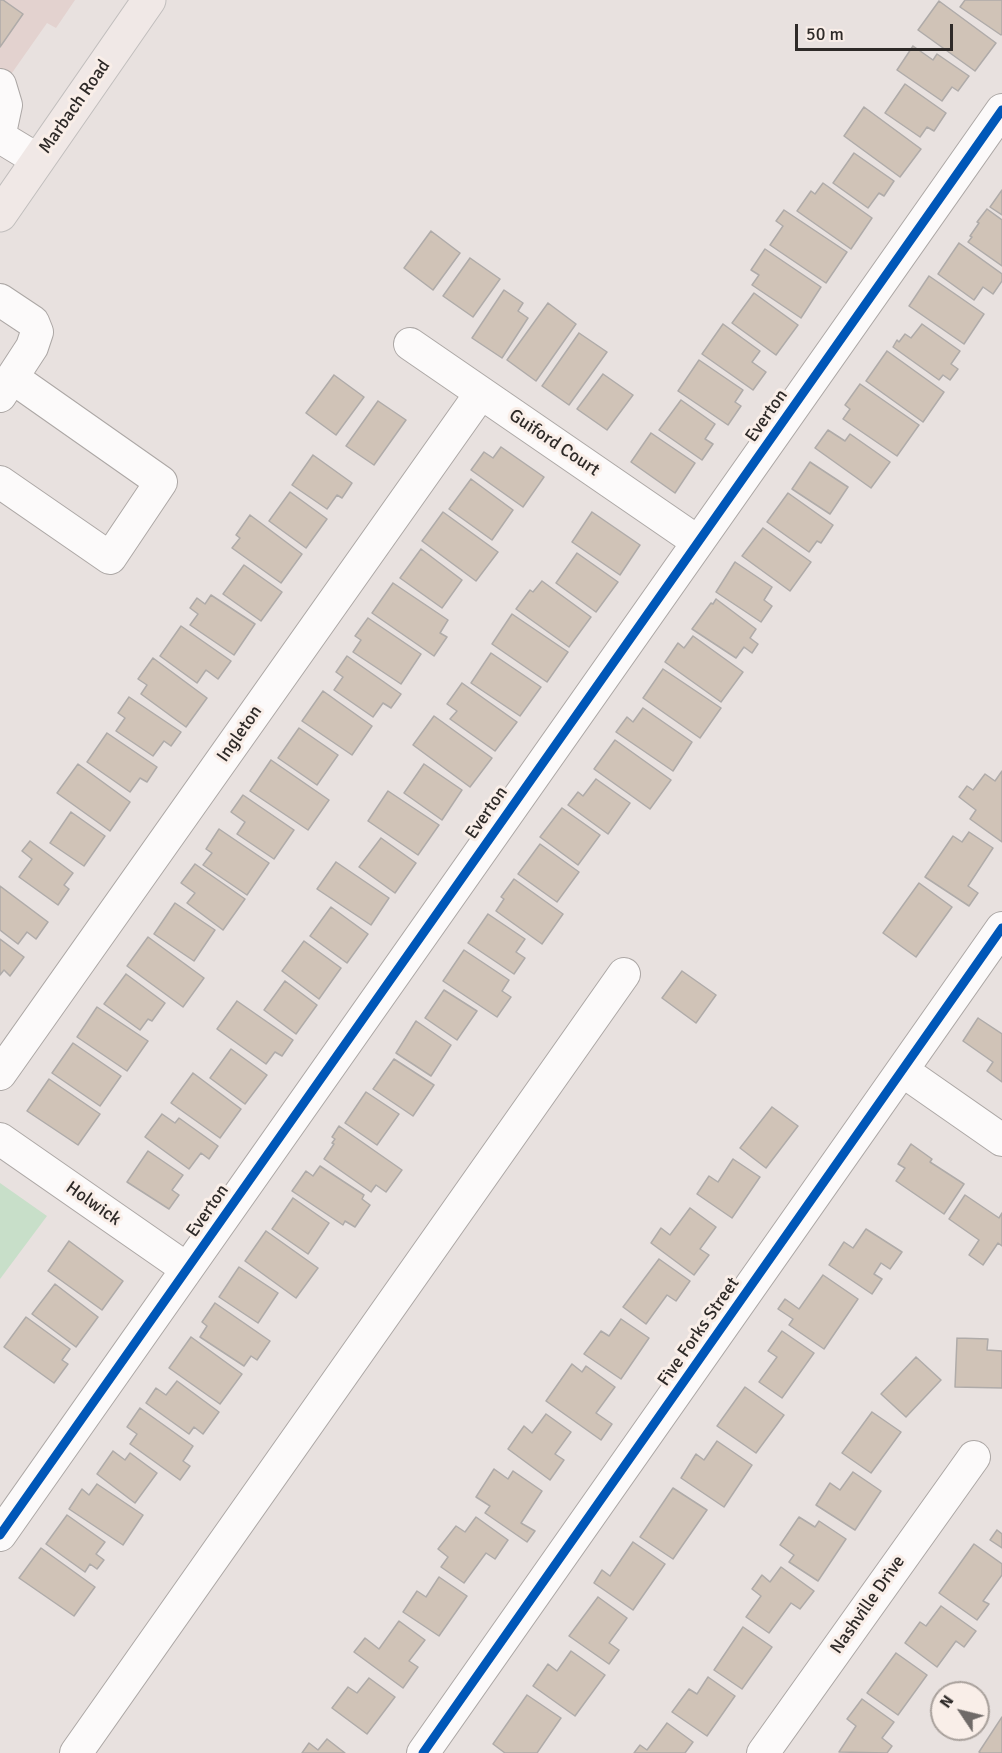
<!DOCTYPE html>
<html>
<head>
<meta charset="utf-8">
<style>
	body { margin:0 }
	#map { position:relative; width:1002px; height:1753px; overflow:hidden; background:#e8e1df; font-family:Signika,sans-serif }
	canvas { display:block }
	.north { position:absolute; left:930px; top:1681px; width:60px; height:60px; box-sizing:border-box; background:#f9eee8; border:2px solid #a8a09b; border-radius:50%; rotate:305deg; font-size:16px; font-weight:700; line-height:24px; text-align:center; color:#2e2a28 }
	.north::after { content:''; display:block; margin:auto; width:21px; height:27px; background:#6f6a68; clip-path:polygon(50% 0,100% 100%,50% 72%,0 100%) }
	.scale { position:absolute; left:795px; top:24px; width:158px; height:27px; box-sizing:border-box; border:3px solid #2e2a28; border-top:0; padding-left:8px; font-size:18px; line-height:21px; white-space:nowrap; color:#2e2a28; -webkit-text-stroke:4px #f9eee8; paint-order:stroke }
</style>
</head>
<body>
<div id="map">
<canvas width="1002" height="1753"></canvas>
<div class="north">N</div>
<div class="scale">50 m</div>
</div>
<script>
const ctx = document.querySelector('canvas').getContext('2d');
ctx.lineJoin = 'round';
function fill(path, color) { ctx.fillStyle = color; ctx.fill(path, 'evenodd'); }
const poly = rows => new Path2D(rows.map(r => 'M' + r).join(''));
function trace(path, color, width, dash) { ctx.strokeStyle = color; ctx.lineWidth = width; ctx.lineCap = dash ? 'butt' : 'round'; ctx.setLineDash(dash || []); ctx.stroke(path); }
function drawText(font, color, halo, rows, align = 'center') {
  ctx.font = font + ' Signika,sans-serif'; ctx.lineWidth = 6; ctx.setLineDash([]); ctx.textBaseline = 'middle'; ctx.strokeStyle = halo; ctx.fillStyle = color; for (const [text, x, y, turn = 0] of rows) {
    ctx.save(); ctx.translate(x, y); ctx.rotate((+turn || 0) * Math.PI / 180); ctx.textAlign = isNaN(turn) ? turn : align; if (halo) ctx.strokeText(text, 0, 0); ctx.fillText(text, 0, 0); ctx.restore();
  }
}
const commercial = poly([
	[0,0,75,0,56,28,47,23,0,90]
]);
const green = poly([
	[0,1183,47,1216,0,1279]
]);
const building = poly([
	[0,0,3,0,23,14,0,47,0,0],
	[965,0,1002,0,1002,34,1001,35,960,7,965,0],
	[939,1,996,43,975,71,918,30,939,1],
	[913,46,933,60,937,54,969,76,958,91,952,87,942,101,897,70,913,46],
	[905,84,946,113,934,131,927,127,920,137,885,113,905,84],
	[864,107,921,149,900,177,844,136,864,107],
	[854,153,894,181,884,196,879,193,868,208,833,183,854,153],
	[823,183,872,218,851,249,797,211,811,191,815,194,823,183],
	[1002,190,1002,215,990,207,1002,190],
	[987,209,1002,220,1002,266,968,242,972,237,970,236,979,223,977,222,987,209],
	[784,210,847,252,826,283,770,245,783,226,776,221,784,210],
	[431,231,460,253,433,290,404,268,431,231],
	[959,243,1002,274,1002,281,993,294,983,287,974,300,938,274,959,243],
	[765,249,821,287,801,318,752,285,759,275,751,270,765,249],
	[470,258,500,279,473,317,443,296,470,258],
	[929,276,984,314,964,344,909,306,929,276],
	[504,290,523,303,518,311,528,318,502,358,472,338,504,290],
	[754,293,798,325,776,355,732,323,754,293],
	[548,303,576,324,536,381,507,360,548,303],
	[723,324,760,351,752,362,766,372,753,390,702,354,723,324],
	[922,324,960,351,951,364,958,369,950,380,943,375,939,380,893,347,897,340,899,342,905,334,911,338,922,324],
	[579,333,607,352,569,405,542,386,579,333],
	[887,351,944,392,923,422,866,381,887,351],
	[699,360,743,390,735,402,741,406,728,425,678,391,699,360],
	[603,374,633,395,607,430,577,409,603,374],
	[334,375,364,397,336,435,306,413,334,375],
	[860,384,919,425,897,456,843,419,850,409,845,405,860,384],
	[681,400,715,424,705,439,713,444,702,460,659,430,681,400],
	[378,401,406,420,374,465,346,446,378,401],
	[828,430,845,441,850,434,890,462,871,488,815,448,828,430],
	[651,433,695,463,675,493,631,462,651,433],
	[501,447,544,477,523,507,471,470,484,452,493,458,501,447],
	[313,455,352,483,342,498,337,495,327,509,292,485,313,455],
	[810,462,848,487,830,514,792,489,810,462],
	[471,479,513,510,492,540,449,509,471,479],
	[290,492,327,519,306,548,269,521,290,492],
	[788,493,833,525,821,543,817,541,809,552,767,522,788,493],
	[443,512,498,552,476,581,422,541,443,512],
	[592,512,640,545,620,575,572,542,592,512],
	[250,515,302,554,281,583,232,548,240,538,236,535,250,515],
	[763,528,811,562,790,591,742,556,763,528],
	[421,549,462,580,442,608,400,578,421,549],
	[577,553,618,582,596,612,556,583,577,553],
	[735,562,772,587,764,600,772,606,761,622,716,592,735,562],
	[244,565,282,592,261,621,223,594,244,565],
	[542,581,591,617,569,647,516,609,530,590,533,592,542,581],
	[393,583,448,620,440,633,447,637,434,656,372,613,393,583],
	[211,595,255,624,234,655,190,625,198,614,190,608,197,598,205,604,211,595],
	[716,599,756,629,750,638,758,644,752,653,744,647,736,658,692,629,711,603,713,604,716,599],
	[512,614,568,652,547,682,492,644,512,614],
	[368,618,421,654,401,684,353,652,361,640,355,636,368,618],
	[181,626,231,661,218,679,206,670,197,683,160,656,181,626],
	[693,636,743,672,721,702,665,662,678,643,684,648,693,636],
	[491,653,541,687,520,716,471,683,491,653],
	[347,656,401,694,391,708,383,703,373,717,334,690,343,677,336,672,347,656],
	[153,658,207,698,186,727,141,694,147,685,138,679,153,658],
	[663,669,721,708,700,738,643,698,663,669],
	[462,683,517,722,495,751,450,719,457,711,447,704,462,683],
	[323,691,372,726,352,755,302,721,323,691],
	[129,697,181,732,171,746,164,741,153,756,116,731,125,718,118,713,129,697],
	[643,708,692,742,673,771,616,732,627,717,633,722,643,708],
	[434,716,492,758,470,787,413,745,434,716],
	[299,728,338,755,317,785,278,758,299,728],
	[107,733,157,767,147,782,140,778,130,792,87,762,107,733],
	[615,740,671,780,650,809,594,769,615,740],
	[271,760,329,800,308,830,250,791,271,760],
	[78,764,130,802,110,831,57,793,78,764],
	[424,764,462,790,442,820,404,793,424,764],
	[1002,771,1002,842,970,819,976,810,959,797,967,786,973,790,985,774,995,781,1002,771],
	[596,779,630,803,608,834,568,805,578,792,583,796,596,779],
	[388,791,439,825,418,855,368,821,388,791],
	[243,795,294,830,274,859,237,834,245,822,231,812,243,795],
	[562,808,600,835,578,865,540,837,562,808],
	[71,812,105,836,84,866,50,843,71,812],
	[219,829,269,863,247,895,203,865,212,853,206,849,219,829],
	[969,832,993,848,968,886,978,893,969,906,925,877,953,836,962,842,969,832],
	[381,838,416,863,395,893,359,867,381,838],
	[30,841,73,873,64,885,69,889,58,905,19,877,32,859,22,851,30,841],
	[540,844,579,872,557,902,518,874,540,844],
	[336,862,389,898,371,925,317,889,336,862],
	[195,864,245,899,223,930,187,903,195,893,181,883,195,864],
	[514,879,563,914,542,944,496,911,504,899,501,897,514,879],
	[919,883,952,907,916,957,883,933,919,883],
	[0,886,48,922,36,939,27,932,18,944,0,930,0,886],
	[175,903,215,930,194,961,154,934,175,903],
	[331,907,368,934,347,963,310,936,331,907],
	[488,914,525,939,516,952,525,958,514,974,468,943,488,914],
	[148,937,204,978,183,1007,127,966,148,937],
	[0,939,24,957,10,976,4,970,0,975,0,939],
	[304,941,341,968,319,999,282,971,304,941],
	[464,950,509,980,502,991,511,997,497,1017,443,981,464,950],
	[682,971,716,995,696,1023,662,998,682,971],
	[126,974,165,1003,152,1021,148,1019,140,1030,104,1004,126,974],
	[285,981,317,1005,296,1034,264,1010,285,981],
	[444,990,477,1011,457,1040,425,1018,444,990],
	[237,1001,293,1040,282,1056,275,1052,266,1064,217,1029,237,1001],
	[97,1007,148,1041,127,1071,77,1037,97,1007],
	[978,1018,1002,1034,1002,1082,987,1071,993,1062,963,1041,978,1018],
	[416,1021,451,1045,431,1076,396,1053,416,1021],
	[73,1043,121,1076,100,1106,52,1073,73,1043],
	[231,1049,267,1075,245,1104,210,1078,231,1049],
	[394,1059,434,1085,413,1116,373,1089,394,1059],
	[193,1073,241,1109,220,1138,171,1103,193,1073],
	[49,1079,100,1114,78,1145,27,1111,49,1079],
	[366,1092,399,1114,377,1145,345,1123,366,1092],
	[772,1107,798,1126,766,1168,740,1148,772,1107],
	[162,1114,175,1123,179,1118,218,1146,209,1159,201,1153,189,1169,145,1137,162,1114],
	[339,1126,402,1170,386,1192,376,1185,371,1192,324,1159,334,1144,332,1143,335,1139,332,1137,339,1126],
	[911,1144,932,1159,930,1162,964,1184,944,1214,896,1181,905,1168,898,1164,911,1144],
	[148,1151,183,1175,172,1190,179,1195,169,1209,127,1182,148,1151],
	[733,1159,760,1177,732,1218,697,1194,709,1176,718,1182,733,1159],
	[320,1166,364,1195,362,1199,370,1205,355,1227,345,1221,343,1225,292,1191,306,1171,313,1176,320,1166],
	[965,1195,999,1218,1002,1213,1002,1246,998,1243,983,1265,969,1255,979,1240,949,1219,965,1195],
	[293,1198,329,1223,308,1254,272,1229,293,1198],
	[690,1208,716,1227,700,1249,709,1255,694,1275,651,1243,661,1228,670,1235,690,1208],
	[866,1229,902,1252,890,1269,881,1263,874,1274,882,1279,872,1294,829,1265,844,1242,853,1248,866,1229],
	[266,1231,318,1268,296,1298,245,1261,266,1231],
	[69,1241,123,1281,102,1310,48,1271,69,1241],
	[659,1259,690,1281,676,1301,667,1295,646,1324,623,1307,659,1259],
	[239,1267,278,1293,258,1323,219,1297,239,1267],
	[823,1275,858,1299,824,1349,789,1325,793,1319,778,1309,785,1299,799,1309,823,1275],
	[55,1284,98,1317,76,1347,32,1314,55,1284],
	[215,1303,270,1341,257,1360,251,1356,244,1366,200,1337,207,1326,202,1322,215,1303],
	[26,1317,70,1349,62,1360,68,1364,54,1383,4,1347,26,1317],
	[621,1319,649,1338,621,1379,584,1354,601,1331,609,1336,621,1319],
	[782,1331,814,1353,782,1398,759,1382,777,1357,768,1351,782,1331],
	[191,1337,242,1374,220,1404,169,1368,191,1337],
	[957,1338,988,1339,987,1350,1002,1351,1002,1388,955,1387,957,1338],
	[916,1357,941,1380,906,1417,881,1394,916,1357],
	[572,1364,582,1372,586,1366,615,1387,596,1413,612,1424,601,1440,546,1401,572,1364],
	[177,1381,219,1412,203,1434,194,1427,189,1434,146,1403,156,1388,166,1395,177,1381],
	[745,1387,784,1415,756,1453,717,1426,745,1387],
	[140,1408,193,1446,183,1461,190,1466,180,1480,130,1444,137,1434,127,1427,140,1408],
	[872,1412,901,1432,871,1473,842,1453,872,1412],
	[546,1414,571,1432,555,1454,564,1460,550,1480,508,1449,524,1426,532,1433,546,1414],
	[717,1441,752,1465,724,1507,681,1478,696,1454,704,1460,717,1441],
	[113,1451,125,1460,130,1453,157,1473,135,1503,97,1474,113,1451],
	[494,1469,508,1479,513,1471,542,1491,521,1523,535,1531,527,1542,485,1513,490,1506,476,1497,494,1469],
	[853,1472,881,1491,855,1530,816,1505,830,1483,840,1490,853,1472],
	[97,1484,143,1515,123,1545,69,1509,82,1489,89,1495,97,1484],
	[673,1488,707,1510,673,1559,640,1537,673,1488],
	[67,1515,105,1542,96,1554,104,1560,97,1569,90,1564,85,1572,46,1544,67,1515],
	[476,1517,508,1540,495,1559,486,1553,464,1583,441,1567,448,1557,438,1549,456,1526,465,1532,476,1517],
	[799,1517,815,1527,819,1521,846,1539,818,1581,789,1562,794,1555,780,1545,799,1517],
	[997,1530,1002,1534,1002,1548,990,1540,997,1530],
	[633,1542,665,1564,633,1610,594,1583,602,1570,610,1576,633,1542],
	[974,1544,1002,1564,1002,1575,983,1601,989,1604,977,1620,939,1593,974,1544],
	[41,1548,95,1587,74,1616,19,1578,41,1548],
	[781,1567,814,1591,800,1609,791,1603,769,1633,746,1617,761,1596,752,1589,762,1575,770,1582,781,1567],
	[439,1577,467,1596,439,1636,403,1612,417,1591,426,1597,439,1577],
	[598,1597,627,1618,609,1643,619,1650,609,1664,569,1636,598,1597],
	[941,1606,976,1631,964,1647,956,1641,937,1667,905,1643,920,1622,926,1626,941,1606],
	[399,1621,425,1640,409,1661,418,1667,403,1688,354,1652,365,1638,379,1649,399,1621],
	[743,1627,772,1647,742,1689,714,1670,743,1627],
	[571,1651,605,1675,575,1716,533,1686,548,1664,557,1671,571,1651],
	[896,1653,927,1675,898,1715,867,1693,896,1653],
	[708,1677,735,1696,707,1736,672,1712,689,1689,697,1694,708,1677],
	[369,1678,395,1697,367,1734,332,1708,348,1687,357,1693,369,1678],
	[527,1695,561,1718,537,1753,505,1753,493,1744,527,1695],
	[862,1699,894,1722,882,1738,892,1746,887,1753,839,1752,856,1726,847,1719,862,1699],
	[1002,1717,1002,1753,981,1753,979,1752,1002,1717],
	[667,1723,693,1742,685,1753,634,1753,640,1745,647,1750,667,1723],
	[327,1739,345,1753,302,1753,309,1743,318,1750,327,1739]
]);
const minor = poly([
	[0,85,6,105,0,133],
	[0,137,38,160],
	[0,300,33,322,37,332,32,347,0,396],
	[410,344,698,542],
	[0,482,110,558,161,482,13,378],
	[903,1071,1002,1140],
	[0,1074,481,393],
	[0,1139,187,1269],
	[0,1535,1002,110],
	[76,1753,624,974],
	[423,1753,1002,928],
	[763,1753,974,1457]
]);
const major = poly([
	[0,215,149,0]
]);
const cycleway = poly([
	[0,1535,1002,110],
	[423,1753,1002,928]
]);
const streetNames = [
	["Marbach Road",75,107,-55],
	["Everton",767,416,-55],
	["Guiford Court",554,443,34],
	["Ingleton",240,734,-55],
	["Everton",487,813,-55],
	["Holwick",93,1204,35],
	["Everton",208,1211,-55],
	["Five Forks Street",699,1332,-55],
	["Nashville Drive",868,1605,-55]
];
fill(commercial, '#e3d2cf');
fill(green, '#c8dfc9');
fill(building, '#d0c3b7');
trace(building, '#afaba9', 1.5);
trace(minor, '#aca7a5', 34);
trace(major, '#c1bebd', 35);
trace(minor, '#fcfafa', 32);
trace(major, '#f0e8e6', 33);
trace(cycleway, '#0057b8', 9);
drawText('18px', '#2e2a28', '#f9eee8', streetNames);
</script>
</body>
</html>
